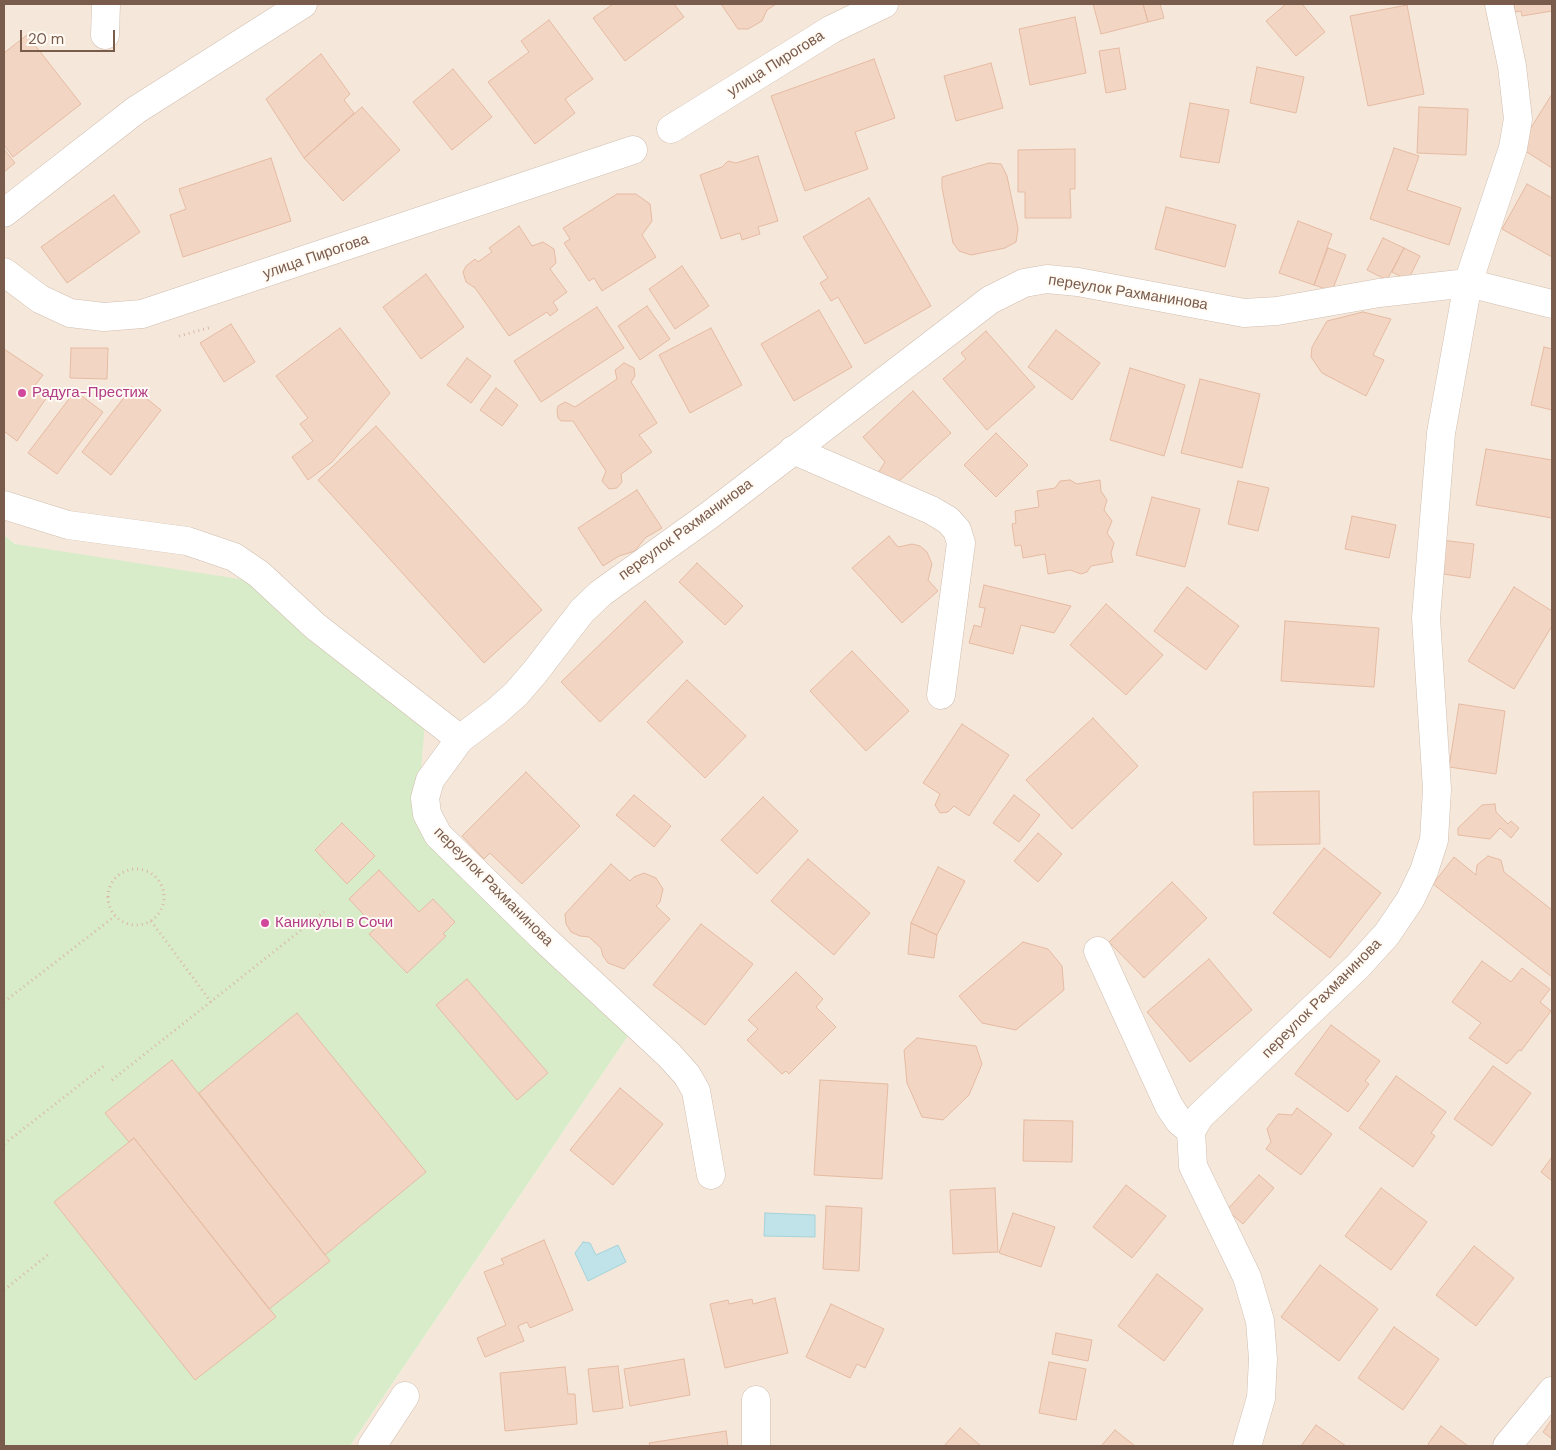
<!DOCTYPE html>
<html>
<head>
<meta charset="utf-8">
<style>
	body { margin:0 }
	#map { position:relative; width:1556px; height:1450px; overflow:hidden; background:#fdf6ec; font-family:"DM Sans",sans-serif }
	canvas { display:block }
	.frame { position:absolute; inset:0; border:5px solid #7a5c4d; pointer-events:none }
	.scale { position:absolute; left:20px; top:30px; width:95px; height:22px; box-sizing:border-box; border:2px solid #7a5c4d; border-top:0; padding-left:6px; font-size:15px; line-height:18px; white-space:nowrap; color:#7a5c4d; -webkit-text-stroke:4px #fffaf3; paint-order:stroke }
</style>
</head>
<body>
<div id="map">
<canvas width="1556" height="1450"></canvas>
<div class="frame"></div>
<div class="scale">20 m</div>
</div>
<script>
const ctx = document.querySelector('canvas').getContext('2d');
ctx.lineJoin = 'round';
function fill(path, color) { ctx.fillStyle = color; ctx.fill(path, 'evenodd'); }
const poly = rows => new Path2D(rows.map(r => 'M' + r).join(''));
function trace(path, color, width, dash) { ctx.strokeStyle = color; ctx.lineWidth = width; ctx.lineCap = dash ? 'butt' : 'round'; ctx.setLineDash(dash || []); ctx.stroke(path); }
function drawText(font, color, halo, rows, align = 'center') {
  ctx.font = font + ' "DM Sans",sans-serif'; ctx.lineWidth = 4; ctx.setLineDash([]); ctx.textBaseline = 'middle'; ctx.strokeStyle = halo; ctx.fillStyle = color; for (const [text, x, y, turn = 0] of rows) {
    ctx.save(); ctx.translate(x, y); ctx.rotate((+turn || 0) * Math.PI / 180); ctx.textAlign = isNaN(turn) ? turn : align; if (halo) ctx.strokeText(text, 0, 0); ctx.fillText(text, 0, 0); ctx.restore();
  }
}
const residential = poly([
	[4,4,1552,4,1552,1446,350,1446,634,1027,4,535]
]);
const green = poly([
	[4,535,15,544,252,581,425,722,417,820,634,1027,350,1446,4,1446]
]);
const water = poly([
	[765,1213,815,1215,815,1237,764,1236,765,1213],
	[583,1242,590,1243,596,1255,618,1245,626,1262,588,1281,575,1253,583,1242]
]);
const building = poly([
	[613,4,674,4,684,17,625,61,593,18,613,4],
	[721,4,776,4,767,10,762,21,748,29,738,29,721,4],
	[1093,4,1143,4,1148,22,1101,34,1093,4],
	[1143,4,1160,4,1164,18,1148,22,1143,4],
	[1286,4,1302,4,1325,32,1296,56,1266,21,1286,4],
	[1514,4,1552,4,1552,11,1522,16,1521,11,1515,12,1514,4],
	[1407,5,1424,94,1368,106,1350,16,1407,5],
	[1075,17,1086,73,1030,85,1019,29,1075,17],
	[549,20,593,79,565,99,575,113,535,144,488,82,529,52,521,41,549,20],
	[27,35,81,104,13,157,4,145,4,53,27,35],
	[1119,48,1126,89,1106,93,1099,51,1119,48],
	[321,54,350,94,344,100,354,113,304,158,266,99,321,54],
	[874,59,895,118,855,132,868,169,805,191,771,96,874,59],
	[991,63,1003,108,956,121,944,76,991,63],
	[1257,67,1304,77,1296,113,1250,103,1257,67],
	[453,69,492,117,452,150,413,102,453,69],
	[1552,94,1552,168,1519,147,1552,94],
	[1190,103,1229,110,1219,163,1180,157,1190,103],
	[362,107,400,150,343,201,304,158,362,107],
	[1419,107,1468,109,1466,155,1417,153,1419,107],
	[1394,148,1419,156,1407,190,1461,208,1449,245,1370,219,1394,148],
	[4,149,15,163,4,172,4,149],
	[1075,149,1075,189,1070,189,1071,218,1025,218,1025,192,1018,192,1018,150,1075,149],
	[758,156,778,221,758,227,760,234,742,240,740,233,721,239,700,175,722,167,728,161,736,163,758,156],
	[271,158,291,221,183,257,170,215,186,209,179,189,271,158],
	[989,163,1001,164,1007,176,1018,229,1016,242,1005,248,971,255,959,251,953,243,942,188,942,177,989,163],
	[1527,184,1552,198,1552,257,1502,229,1527,184],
	[617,194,636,194,650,204,652,221,642,235,656,257,602,291,594,278,589,281,564,243,570,239,563,228,617,194],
	[114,195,140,232,67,283,41,247,114,195],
	[869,198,931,306,865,344,838,297,831,301,820,283,828,278,803,237,869,198],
	[1166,207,1236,225,1225,267,1155,249,1166,207],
	[1298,221,1332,234,1314,285,1279,273,1298,221],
	[519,226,532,246,543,242,554,249,556,263,550,269,567,292,553,302,558,310,550,316,547,312,509,336,475,288,466,282,463,272,466,266,475,259,478,262,492,252,489,248,519,226],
	[1383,238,1404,248,1387,280,1367,270,1383,238],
	[1328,248,1346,255,1332,291,1314,285,1328,248],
	[1404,248,1420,256,1408,280,1392,272,1404,248],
	[682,266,709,306,675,329,649,289,682,266],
	[426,274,464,327,421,359,383,307,426,274],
	[647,306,670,339,640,360,618,326,647,306],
	[597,307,624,348,541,402,514,361,597,307],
	[819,310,852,367,794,401,761,344,819,310],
	[1363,312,1391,319,1373,355,1384,360,1366,396,1322,373,1311,357,1312,347,1327,321,1363,312],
	[231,324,255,362,224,382,200,343,231,324],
	[340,328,390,393,332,462,308,480,292,457,313,441,300,424,308,418,276,376,340,328],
	[711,328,742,385,690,413,659,355,711,328],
	[1056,330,1100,363,1072,400,1028,367,1056,330],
	[986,331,1035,387,987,430,943,379,966,359,961,353,986,331],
	[1544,347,1552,349,1552,410,1531,405,1544,347],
	[71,348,108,348,107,379,70,378,71,348],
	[4,349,43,375,33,388,47,397,17,441,5,432,4,434,4,349],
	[467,358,491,376,471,403,447,385,467,358],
	[624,363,634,368,635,376,631,382,657,423,639,435,652,452,621,474,622,482,617,488,609,489,602,481,606,471,573,421,561,421,558,418,557,410,558,406,565,402,575,407,617,379,615,370,624,363],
	[1130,368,1185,385,1164,456,1110,440,1130,368],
	[1200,379,1260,394,1242,468,1181,453,1200,379],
	[132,387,161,410,111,475,82,452,132,387],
	[496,388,518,405,502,426,480,410,496,388],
	[75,391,103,412,57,474,28,453,75,391],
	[913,391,951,433,897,483,878,473,885,462,863,437,913,391],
	[376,426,542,610,484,663,318,480,376,426],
	[996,433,1028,465,996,497,964,465,996,433],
	[1486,449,1552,460,1552,518,1476,505,1486,449],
	[1070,480,1077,484,1100,480,1101,491,1107,500,1104,510,1112,521,1107,533,1114,543,1111,553,1113,562,1091,566,1087,572,1081,574,1070,570,1048,574,1045,554,1023,558,1021,545,1015,546,1012,524,1016,523,1015,511,1039,507,1037,491,1055,488,1060,481,1070,480],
	[1238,481,1269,488,1258,531,1228,524,1238,481],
	[637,490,662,528,645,538,635,551,619,556,603,566,578,528,637,490],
	[1152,497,1200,509,1185,567,1136,555,1152,497],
	[1352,516,1396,525,1389,558,1345,549,1352,516],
	[889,536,898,547,912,544,920,546,927,552,932,564,928,580,938,591,902,623,852,568,889,536],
	[1441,540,1474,544,1470,578,1437,573,1441,540],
	[697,563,743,606,725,625,679,582,697,563],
	[984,585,1071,606,1054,633,1021,625,1013,654,969,643,974,625,981,627,985,608,979,607,984,585],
	[1187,587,1239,626,1206,670,1154,631,1187,587],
	[1514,587,1552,611,1552,626,1514,689,1468,661,1514,587],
	[645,601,683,642,600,722,561,682,645,601],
	[1106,604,1163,655,1126,695,1070,645,1106,604],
	[1285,621,1379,628,1374,687,1281,681,1285,621],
	[852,651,909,711,866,751,810,691,852,651],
	[687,680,746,736,705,778,647,722,687,680],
	[1459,704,1505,711,1496,774,1449,767,1459,704],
	[1093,718,1138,766,1072,829,1026,780,1093,718],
	[962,724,1009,755,969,816,954,806,948,812,940,813,935,805,940,794,923,783,962,724],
	[526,772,580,826,522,884,490,853,484,859,462,836,526,772],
	[1319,791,1320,844,1254,845,1253,792,1319,791],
	[634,795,671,826,654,847,616,815,634,795],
	[1014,795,1040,815,1019,842,993,823,1014,795],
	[763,797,798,831,757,874,721,840,763,797],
	[1495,804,1496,812,1508,824,1511,821,1519,828,1511,838,1500,828,1490,839,1458,835,1458,828,1482,805,1495,804],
	[342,823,375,856,347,884,315,850,342,823],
	[1038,833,1062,854,1038,882,1014,861,1038,833],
	[1324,848,1381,893,1330,958,1273,913,1324,848],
	[1488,856,1501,860,1504,872,1552,910,1552,977,1433,884,1454,857,1476,875,1477,865,1488,856],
	[808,859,870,913,834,955,771,901,808,859],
	[611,864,630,881,634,877,644,873,656,878,663,889,660,902,656,906,670,919,624,969,608,963,603,956,601,948,589,937,580,936,571,932,566,924,565,914,611,864],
	[938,867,965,881,937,935,911,923,938,867],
	[379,870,419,912,433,899,455,922,443,934,446,936,407,973,369,934,376,928,349,899,379,870],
	[1172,882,1207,918,1144,978,1109,942,1172,882],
	[911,923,937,935,934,958,908,954,911,923],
	[701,924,753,964,705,1025,653,985,701,924],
	[1023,942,1048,949,1062,966,1064,990,1016,1030,982,1023,959,996,1023,942],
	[1209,959,1252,1010,1190,1062,1147,1012,1209,959],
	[1482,961,1511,982,1522,968,1550,989,1540,1002,1551,1011,1521,1051,1519,1050,1507,1064,1469,1038,1481,1023,1452,1002,1482,961],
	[796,972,823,999,816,1007,836,1027,789,1074,786,1071,782,1074,747,1040,758,1029,748,1020,796,972],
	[467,979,548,1073,517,1100,436,1005,467,979],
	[297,1013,426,1172,325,1255,199,1093,297,1013],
	[1331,1025,1380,1061,1365,1081,1369,1084,1348,1112,1295,1074,1331,1025],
	[917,1038,976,1046,982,1064,969,1095,943,1120,922,1117,907,1083,904,1050,917,1038],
	[172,1060,330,1261,269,1309,134,1138,129,1142,105,1113,172,1060],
	[1493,1066,1531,1093,1492,1146,1454,1119,1493,1066],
	[1396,1076,1446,1112,1431,1133,1435,1136,1413,1167,1359,1128,1396,1076],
	[820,1080,888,1084,882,1179,814,1175,820,1080],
	[620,1088,663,1124,613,1185,570,1150,620,1088],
	[1297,1108,1332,1134,1301,1175,1266,1149,1271,1142,1267,1129,1278,1114,1292,1115,1297,1108],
	[1024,1120,1073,1121,1072,1162,1023,1161,1024,1120],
	[134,1138,276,1317,195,1380,54,1202,134,1138],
	[1552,1157,1552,1181,1541,1172,1552,1157],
	[1259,1175,1274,1188,1243,1224,1227,1210,1259,1175],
	[1126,1185,1166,1216,1132,1258,1093,1227,1126,1185],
	[995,1188,998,1252,953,1254,950,1190,995,1188],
	[1381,1188,1427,1222,1391,1270,1345,1236,1381,1188],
	[826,1206,862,1208,859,1271,823,1269,826,1206],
	[1013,1213,1055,1227,1041,1267,999,1253,1013,1213],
	[544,1240,573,1310,530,1328,527,1322,518,1326,524,1341,485,1357,477,1338,506,1325,484,1272,504,1264,501,1259,544,1240],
	[1474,1246,1514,1278,1476,1326,1436,1295,1474,1246],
	[1320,1265,1378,1309,1339,1361,1281,1317,1320,1265],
	[1157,1274,1203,1309,1164,1361,1118,1326,1157,1274],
	[775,1298,788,1353,725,1368,710,1304,728,1300,729,1304,752,1299,753,1304,775,1298],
	[831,1304,884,1329,865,1368,857,1364,850,1378,806,1357,831,1304],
	[1394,1327,1439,1359,1403,1410,1358,1378,1394,1327],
	[1056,1333,1092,1340,1088,1361,1052,1354,1056,1333],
	[684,1359,690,1395,630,1406,624,1369,684,1359],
	[1049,1362,1086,1369,1076,1420,1039,1413,1049,1362],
	[618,1366,623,1408,593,1412,588,1369,618,1366],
	[565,1367,568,1394,575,1394,577,1424,505,1431,500,1373,565,1367],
	[1552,1419,1552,1439,1543,1432,1552,1419],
	[1316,1425,1346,1446,1301,1446,1316,1425],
	[1441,1426,1468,1446,1430,1446,1428,1444,1441,1426],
	[960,1428,981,1446,944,1446,960,1428],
	[1115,1430,1135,1446,1101,1446,1115,1430],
	[726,1431,728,1446,650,1446,649,1443,726,1431]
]);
const path = poly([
	[179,336,212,327],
	'108 897a28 28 0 1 1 56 0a28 28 0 1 1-56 0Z',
	[151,921,211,1002],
	[4,1002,115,916],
	[112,1080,324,912],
	[4,1144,104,1066],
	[4,1290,49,1254]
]);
const minor = poly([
	[105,35,106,4],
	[671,129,832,29,884,4],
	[4,213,136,110,303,4],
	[4,272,40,299,70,313,104,317,142,314,633,150],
	[793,450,931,510,948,520,957,530,961,543,941,695],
	[4,505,68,525,187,541,234,557,259,574,315,626,460,739],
	[1098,951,1169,1106,1179,1121,1191,1131],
	[711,1175,696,1091,687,1075,669,1055,543,938,438,835,427,814,425,798,430,780,460,739,497,711,516,694,535,672,582,611,601,593,711,514,990,300,1024,283,1047,279,1078,282,1244,313,1277,311,1379,293,1468,283,1552,304],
	[756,1400,756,1446],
	[372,1446,405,1396],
	[1247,1446,1261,1398,1263,1359,1260,1321,1247,1277,1193,1166,1191,1131,1200,1116,1358,966,1387,934,1410,900,1424,871,1434,840,1437,789,1426,618,1441,433,1468,283,1513,148,1518,119,1512,66,1499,4],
	[1507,1446,1552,1391]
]);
const markers = [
	[22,393,5,"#d1479c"],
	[265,923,5,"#d1479c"]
];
const streetNames = [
	["улица Пирогова",776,64,-32],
	["улица Пирогова",316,257,-19],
	["переулок Рахманинова",1128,293,9],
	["переулок Рахманинова",686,530,-36],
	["переулок Рахманинова",493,887,45],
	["переулок Рахманинова",1322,999,-45]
];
const hotelNames = [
	["Радуга-Престиж",32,393],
	["Каникулы в Сочи",275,923]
];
fill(residential, '#f5e8da');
fill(green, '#d8ecc9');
fill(water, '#bfe3e8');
trace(water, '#a5d3da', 1);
fill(building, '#f3d5c3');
trace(building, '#e6bba3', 1);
trace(minor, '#d1beb0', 29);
trace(path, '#d9b8a5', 3, [1, 4]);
trace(minor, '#fff', 28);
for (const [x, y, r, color] of markers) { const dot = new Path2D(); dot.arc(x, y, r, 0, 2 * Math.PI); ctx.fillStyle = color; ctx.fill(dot); trace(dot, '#fffaf3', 2); }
drawText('15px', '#7a5c4d', '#fffaf3', streetNames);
drawText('15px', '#b23c85', '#fffaf3', hotelNames, 'left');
</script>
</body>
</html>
